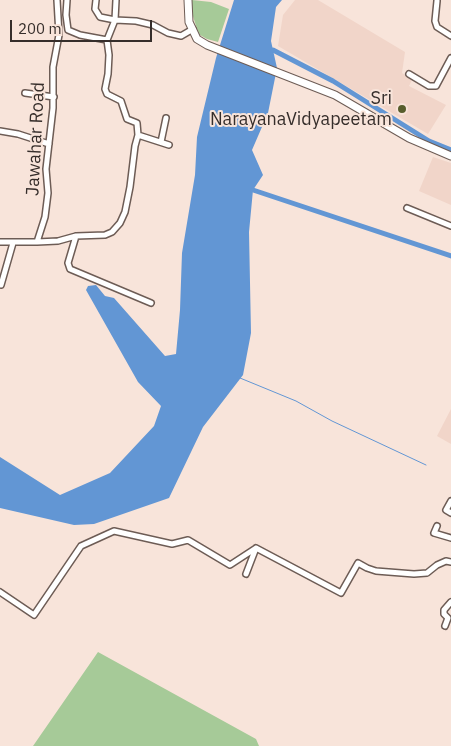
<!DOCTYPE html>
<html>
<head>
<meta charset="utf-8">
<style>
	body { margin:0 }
	#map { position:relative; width:451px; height:746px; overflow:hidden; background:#f8e4da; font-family:"IBM Plex Sans",sans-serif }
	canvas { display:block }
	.scale { position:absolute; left:10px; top:20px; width:142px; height:22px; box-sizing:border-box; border:2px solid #362e2b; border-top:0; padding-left:6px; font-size:15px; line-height:18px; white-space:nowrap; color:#362e2b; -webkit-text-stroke:4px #f8e4da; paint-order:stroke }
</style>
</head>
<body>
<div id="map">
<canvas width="451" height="746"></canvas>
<div class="scale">200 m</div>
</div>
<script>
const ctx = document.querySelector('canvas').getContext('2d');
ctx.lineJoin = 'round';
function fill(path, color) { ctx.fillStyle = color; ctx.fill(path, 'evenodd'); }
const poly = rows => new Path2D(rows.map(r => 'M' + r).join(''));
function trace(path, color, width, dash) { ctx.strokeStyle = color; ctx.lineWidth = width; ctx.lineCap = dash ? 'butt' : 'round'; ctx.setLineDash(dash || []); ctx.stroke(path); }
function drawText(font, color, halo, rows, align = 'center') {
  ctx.font = font + ' "IBM Plex Sans",sans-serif'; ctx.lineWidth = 4; ctx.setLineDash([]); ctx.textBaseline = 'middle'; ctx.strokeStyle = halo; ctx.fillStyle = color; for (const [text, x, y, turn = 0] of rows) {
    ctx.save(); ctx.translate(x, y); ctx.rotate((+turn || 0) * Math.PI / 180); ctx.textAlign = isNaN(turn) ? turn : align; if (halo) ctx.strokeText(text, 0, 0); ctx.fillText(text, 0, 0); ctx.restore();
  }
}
const built = poly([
	[295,0,318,0,405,52,402,73,412,80,409,86,446,105,428,134,278,46,283,15],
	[433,157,451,163,451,205,419,191],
	[451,409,451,444,437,436]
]);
const green = poly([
	[192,0,211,2,229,9,218,42,207,39,200,35,197,29,192,13],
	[98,652,256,739,259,746,33,746]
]);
const water = poly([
	[234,0,282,0,276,7,271,41,277,68,268,113,252,150,263,175,253,190,249,232,251,333,243,375,203,427,169,498,94,524,74,525,0,508,0,457,60,495,110,473,154,426,161,406,138,382,86,290,88,286,96,285,105,296,114,298,165,356,176,354,180,310,182,253,195,175,197,137,216,58]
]);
const stream = poly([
	[240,378,296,401,332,421,426,465]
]);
const canal = poly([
	[273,50,333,81,429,141,451,150],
	[253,190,451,256]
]);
const street = poly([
	[96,0,95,9,100,17,115,20,136,21,153,25,168,33,181,36,193,29],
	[437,1,435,21,437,27,451,36],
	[107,40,115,20,116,0],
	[409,74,429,86,436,86,451,58],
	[25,93,54,97],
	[0,131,18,134,49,144],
	[138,135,169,145],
	[161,142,166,118],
	[407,208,451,226],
	[76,236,68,263,70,269,151,303],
	[0,242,37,242,45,217,48,193,46,169,53,108,53,67,59,35,57,0],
	[37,242,58,241,76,236,105,235,112,232,120,223,125,212,130,187,135,146,138,135,137,123,127,119,121,101,107,94,105,89,108,74,109,55,107,40,80,35,68,30,66,15,67,0],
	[1,285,13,243],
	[451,501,446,510,451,513],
	[437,526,434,533,451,538],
	[246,574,256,548],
	[0,592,34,615,81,546,114,531,172,544,188,540,230,565,256,548,341,593,358,563,367,568,376,571,414,574,427,573,437,565,446,561,451,562],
	[445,626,448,618,444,614,444,610,451,602]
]);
const secondary = poly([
	[188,0,189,22,197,39,207,45,335,95,409,138,451,156]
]);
const markers = [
	[402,109,5,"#575d2c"]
];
const poiNames = [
	["Sri",392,99],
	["NarayanaVidyapeetam",392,120]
];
const streetNames = [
	["Jawahar Road",36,139,-87]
];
fill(built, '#f1d5c9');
fill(green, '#a6ca98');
fill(water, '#6296d4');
trace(stream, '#6296d4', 1);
trace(canal, '#6296d4', 5);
trace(street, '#6d5c55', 8);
trace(secondary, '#6d5c55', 9);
trace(street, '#fff', 5);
trace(secondary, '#fff', 7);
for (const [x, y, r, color] of markers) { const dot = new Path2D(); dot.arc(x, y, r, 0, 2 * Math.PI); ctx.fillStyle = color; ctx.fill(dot); trace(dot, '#f8e4da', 2); }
drawText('18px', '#362e2b', '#f8e4da', poiNames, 'right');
drawText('18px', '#362e2b', '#f8e4da', streetNames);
</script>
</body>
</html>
